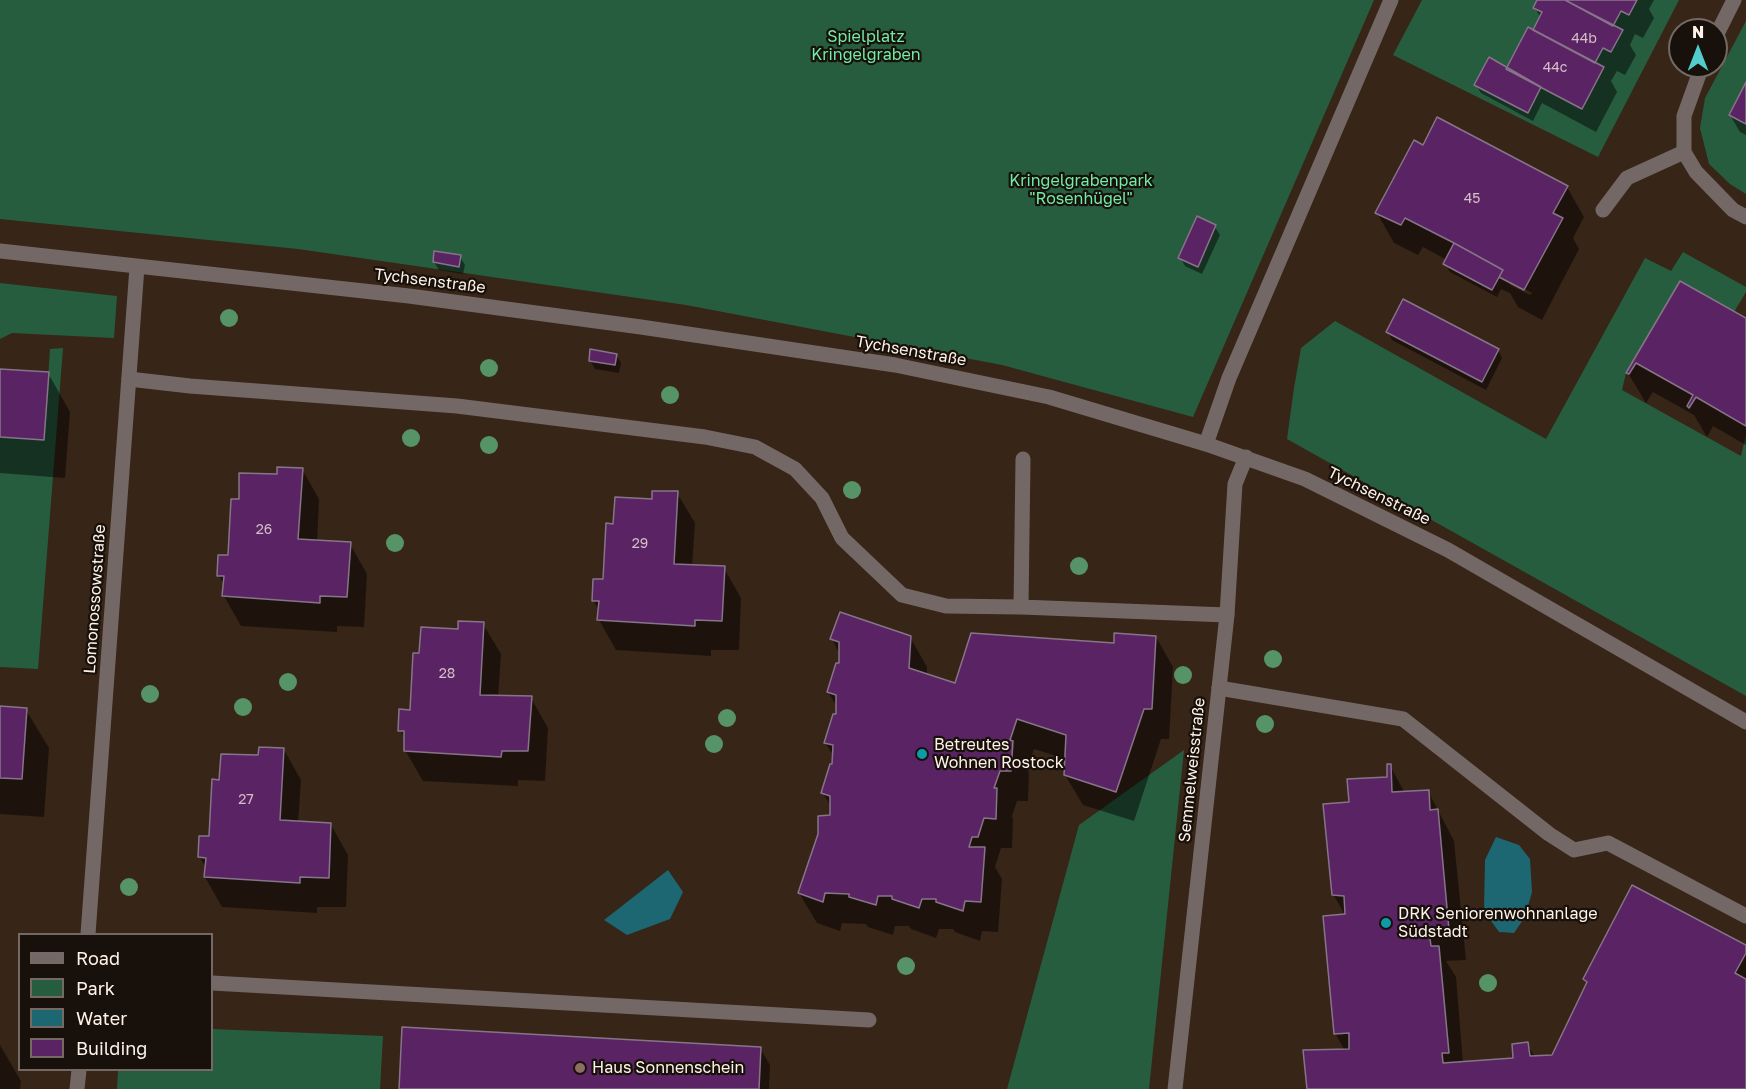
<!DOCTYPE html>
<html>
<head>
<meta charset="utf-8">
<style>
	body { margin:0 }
	#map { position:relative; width:1746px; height:1089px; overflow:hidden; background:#372517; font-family:"Golos Text",sans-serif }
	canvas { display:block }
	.legend { position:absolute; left:18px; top:933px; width:195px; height:138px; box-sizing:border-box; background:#18100a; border:2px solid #746a63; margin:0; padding:8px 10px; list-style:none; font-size:18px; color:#fef2e9 }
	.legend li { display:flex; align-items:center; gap:12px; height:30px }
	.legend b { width:30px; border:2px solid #746a63 }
	.north { position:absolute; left:1668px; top:18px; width:60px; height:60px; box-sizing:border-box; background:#18100a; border:2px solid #746a63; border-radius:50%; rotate:0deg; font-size:16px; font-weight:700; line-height:24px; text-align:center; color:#fef2e9 }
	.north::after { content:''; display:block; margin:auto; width:21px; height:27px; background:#52cdcc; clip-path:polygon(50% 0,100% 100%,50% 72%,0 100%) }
</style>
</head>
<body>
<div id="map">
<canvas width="1746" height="1089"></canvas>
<ul class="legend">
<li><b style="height:8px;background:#746867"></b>Road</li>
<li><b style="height:16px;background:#275d3f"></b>Park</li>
<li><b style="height:16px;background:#1d6772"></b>Water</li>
<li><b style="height:16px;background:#5a2363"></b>Building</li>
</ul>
<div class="north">N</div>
</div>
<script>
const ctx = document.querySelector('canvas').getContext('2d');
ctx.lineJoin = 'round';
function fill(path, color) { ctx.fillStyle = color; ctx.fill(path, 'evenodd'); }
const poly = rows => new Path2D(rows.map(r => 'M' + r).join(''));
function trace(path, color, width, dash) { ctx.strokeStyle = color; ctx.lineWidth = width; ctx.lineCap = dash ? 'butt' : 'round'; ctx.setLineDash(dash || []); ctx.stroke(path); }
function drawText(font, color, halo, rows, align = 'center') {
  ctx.font = font + ' "Golos Text",sans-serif'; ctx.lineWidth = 4.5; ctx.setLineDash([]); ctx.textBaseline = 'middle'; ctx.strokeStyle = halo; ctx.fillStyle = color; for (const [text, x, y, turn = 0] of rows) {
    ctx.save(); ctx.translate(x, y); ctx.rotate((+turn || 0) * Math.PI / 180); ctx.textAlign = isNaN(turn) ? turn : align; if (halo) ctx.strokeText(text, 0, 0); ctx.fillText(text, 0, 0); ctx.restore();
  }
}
const green = poly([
	[0,0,1374,0,1193,417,1002,365,686,305,298,249,0,219],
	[1422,0,1679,0,1598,157,1393,55],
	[1746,21,1746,194,1730,184,1709,164,1700,128,1705,98],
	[1683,252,1746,287,1746,292,1734,312,1680,281,1626,373,1622,390,1741,456,1746,435,1746,696,1287,439,1294,388,1301,348,1335,321,1546,439,1645,258,1671,271],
	[0,283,117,296,114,338,12,333,0,339],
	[63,348,38,669,0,667,0,437,44,440,50,349],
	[1184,750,1149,1089,1007,1089,1079,825],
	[212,1029,383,1036,380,1089,117,1089,118,1070,212,1070]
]);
const water = poly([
	[1496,837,1519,845,1530,859,1532,892,1525,917,1514,933,1499,932,1484,911,1485,860],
	[668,870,683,892,670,919,627,935,604,920]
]);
const shadow = poly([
	[1539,0,1654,0,1649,9,1654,18,1643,38,1635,34,1630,45,1636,55,1625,75,1617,71,1611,81,1617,92,1596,132,1542,103,1533,121,1481,93,1476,85,1507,70,1534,32,1541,18,1535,8],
	[1746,85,1746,135,1740,132,1730,115],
	[1423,147,1567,187,1584,217,1573,238,1579,249,1542,320,1518,307,1510,293,1501,289,1497,297,1450,272,1445,264,1447,260,1423,247,1418,255,1394,243,1377,213],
	[1510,281,1532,293,1530,295,1510,285],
	[1215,227,1220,235,1202,274,1185,266,1180,257],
	[460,257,465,265,463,274,439,270,434,262],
	[1680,283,1746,321,1746,445,1713,426,1707,437,1694,415,1653,392,1646,403,1628,373],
	[1388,332,1498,350,1502,358,1486,390,1392,340],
	[616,355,621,363,619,373,595,369,590,360],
	[0,370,48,373,70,412,65,478,0,473],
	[302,469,319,499,317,542,350,544,367,574,364,627,337,626,337,632,241,626,224,596,225,586,219,576,230,556,240,500,278,476],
	[677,493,695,523,692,566,724,568,741,598,739,650,711,650,711,656,616,650,599,620,599,611,593,600,605,580,614,525,654,501],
	[483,624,501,654,498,697,531,698,548,728,545,781,518,780,518,786,423,781,405,750,406,740,400,730,411,711,421,654,459,631],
	[910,637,927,667,927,675,956,685,1115,645,1156,637,1173,667,1169,739,1161,739,1134,821,1083,805,1065,775,1066,759,1034,749,1027,769,1029,773,1028,801,1017,801,1012,816,1013,820,1012,848,1001,848,995,867,1002,879,998,932,982,931,980,941,955,932,953,929,939,929,936,938,911,929,909,926,895,926,893,935,868,927,866,924,842,923,840,931,817,923,799,893,831,816,832,808,822,792,833,766,834,757,825,742,837,716,837,707,828,692,840,665,840,655,832,639],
	[0,708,26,710,49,748,44,817,0,814],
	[284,750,301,780,298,823,331,825,348,855,346,907,317,907,317,913,222,907,205,877,206,868,199,856,211,837,221,782,259,757],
	[1390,766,1405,793,1428,791,1454,841,1466,960,1446,961,1456,977,1463,1063,1515,1059,1527,1044,1535,1057,1553,1056,1588,984,1585,979,1746,946,1746,1089,1308,1089,1345,1051,1335,1033,1345,915,1333,894,1351,804,1389,778],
	[0,1045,21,1081,20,1089,0,1089],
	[760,1048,770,1065,769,1089,400,1089]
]);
const building = poly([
	[1537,0,1565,0,1623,30,1611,52,1603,48,1595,63,1533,30,1542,12,1533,8,1537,0],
	[1565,0,1637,0,1629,15,1621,11,1613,26,1565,0],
	[1528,27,1604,67,1582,109,1506,69,1528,27],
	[1489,57,1541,87,1528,113,1474,85,1489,57],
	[1746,82,1746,124,1729,115,1746,82],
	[1437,117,1568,186,1553,213,1563,218,1524,290,1499,277,1503,270,1454,243,1405,218,1401,225,1375,213,1414,140,1423,145,1437,117],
	[1197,216,1216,225,1198,267,1178,258,1197,216],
	[1454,243,1503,270,1492,290,1443,264,1454,243],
	[434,251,461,255,459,267,433,262,434,251],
	[1680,281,1746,318,1746,426,1696,397,1689,408,1687,406,1693,395,1636,363,1629,374,1626,373,1680,281],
	[1403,299,1499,349,1482,382,1386,332,1403,299],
	[590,349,617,354,615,365,589,361,590,349],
	[0,369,49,372,44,440,0,437,0,369],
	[277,467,303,468,298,539,351,542,347,597,320,596,320,603,222,596,224,576,217,576,218,555,228,555,231,499,239,499,239,473,277,474,277,467],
	[652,491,678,491,674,564,725,566,722,621,695,620,695,626,597,620,599,601,592,601,593,579,603,579,606,523,613,524,615,497,652,499,652,491],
	[840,612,911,636,909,668,955,683,971,633,1114,643,1114,633,1156,636,1152,709,1144,709,1116,792,1064,775,1066,735,1017,719,1010,740,1013,741,1011,771,1000,771,994,788,997,788,996,819,984,818,978,837,972,837,969,847,985,847,981,902,965,901,963,911,936,902,936,899,922,899,919,908,892,899,892,896,878,896,876,905,849,897,849,894,825,893,823,902,798,893,818,834,818,816,830,815,830,796,821,793,830,764,832,764,833,745,824,743,833,714,836,714,836,695,827,692,836,663,839,663,839,642,830,639,840,612],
	[458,621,484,622,480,695,532,696,528,751,502,751,501,757,404,751,404,731,398,731,399,709,410,710,413,653,419,653,421,627,458,629,458,621],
	[0,706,27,708,22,779,0,778,0,706],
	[259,747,284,748,280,820,331,823,329,878,300,877,300,883,204,877,206,858,198,857,199,836,209,836,212,779,219,780,221,754,258,755,259,747],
	[1387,764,1391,764,1392,792,1429,790,1430,810,1438,809,1449,930,1429,931,1431,946,1439,946,1449,1053,1442,1053,1443,1063,1513,1058,1512,1044,1528,1042,1530,1056,1552,1055,1587,982,1583,979,1632,885,1746,945,1746,953,1735,973,1746,979,1746,1089,1307,1089,1303,1050,1349,1049,1349,1033,1334,1034,1323,916,1345,914,1344,896,1332,895,1323,804,1349,802,1347,779,1387,777,1387,764],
	[402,1027,761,1047,759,1089,399,1089,402,1027]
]);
const service = poly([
	[1603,210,1627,178,1684,152],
	[129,379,190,386,457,406,705,437,755,447,795,469,822,498,842,538,902,595,946,606,1021,607,1227,615],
	[1206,444,1229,378,1391,0],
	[1021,607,1023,459],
	[1219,688,1403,719,1549,834,1574,850,1608,843,1746,916],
	[212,983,869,1020]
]);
const minor = poly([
	[1716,36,1734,0],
	[1702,66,1684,116,1684,152,1696,172,1733,210,1746,217],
	[0,251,409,296,641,327,895,365,1049,397,1206,444,1305,479,1448,550,1746,722],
	[88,934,137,267],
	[77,1089,79,1070],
	[1175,1089,1227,615,1235,484,1246,457]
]);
const trees = [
	[229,318],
	[489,368],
	[670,395],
	[411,438],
	[489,445],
	[852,490],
	[395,543],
	[1079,566],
	[1273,659],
	[1183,675],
	[288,682],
	[150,694],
	[243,707],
	[727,718],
	[1265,724],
	[714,744],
	[129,887],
	[906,966],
	[1488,983]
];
const markers = [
	[922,754,6,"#0f9aa8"],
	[1386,923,6,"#0f9aa8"],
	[580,1068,6,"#8d6e63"]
];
const numberNames = [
	["44b",1584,39],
	["44c",1555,68],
	["45",1472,199],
	["26",264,530],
	["29",640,544],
	["28",447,674],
	["27",246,800]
];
const parkNames = [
	["Spielplatz",866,37],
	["Kringelgraben",866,55],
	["Kringelgrabenpark",1081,181],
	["\"Rosenhügel\"",1081,199]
];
const streetNames = [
	["Tychsenstraße",430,281,7],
	["Tychsenstraße",911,351,10],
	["Tychsenstraße",1379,496,26],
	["Lomonossowstraße",95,599,-86],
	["Semmelweisstraße",1192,770,-84]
];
const poiNames = [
	["Betreutes",934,745],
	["Wohnen Rostock",934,763],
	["DRK Seniorenwohnanlage",1398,914],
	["Südstadt",1398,932],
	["Haus Sonnenschein",592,1068]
];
fill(green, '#275d3f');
fill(water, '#1d6772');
fill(shadow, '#0007');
fill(building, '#5a2363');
trace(building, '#867589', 1.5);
trace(service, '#746867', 15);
trace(minor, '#746867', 15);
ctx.fillStyle = '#569366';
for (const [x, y] of trees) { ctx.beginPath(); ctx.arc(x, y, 9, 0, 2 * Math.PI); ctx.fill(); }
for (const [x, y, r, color] of markers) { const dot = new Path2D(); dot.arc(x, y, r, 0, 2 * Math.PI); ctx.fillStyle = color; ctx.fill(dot); trace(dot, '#18100a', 2); }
drawText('14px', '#d5bec8', null, numberNames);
drawText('16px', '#70eda7', '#18100a', parkNames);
drawText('16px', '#fef2e9', '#18100a', streetNames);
drawText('16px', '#fef2e9', '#18100a', poiNames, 'left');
</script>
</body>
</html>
